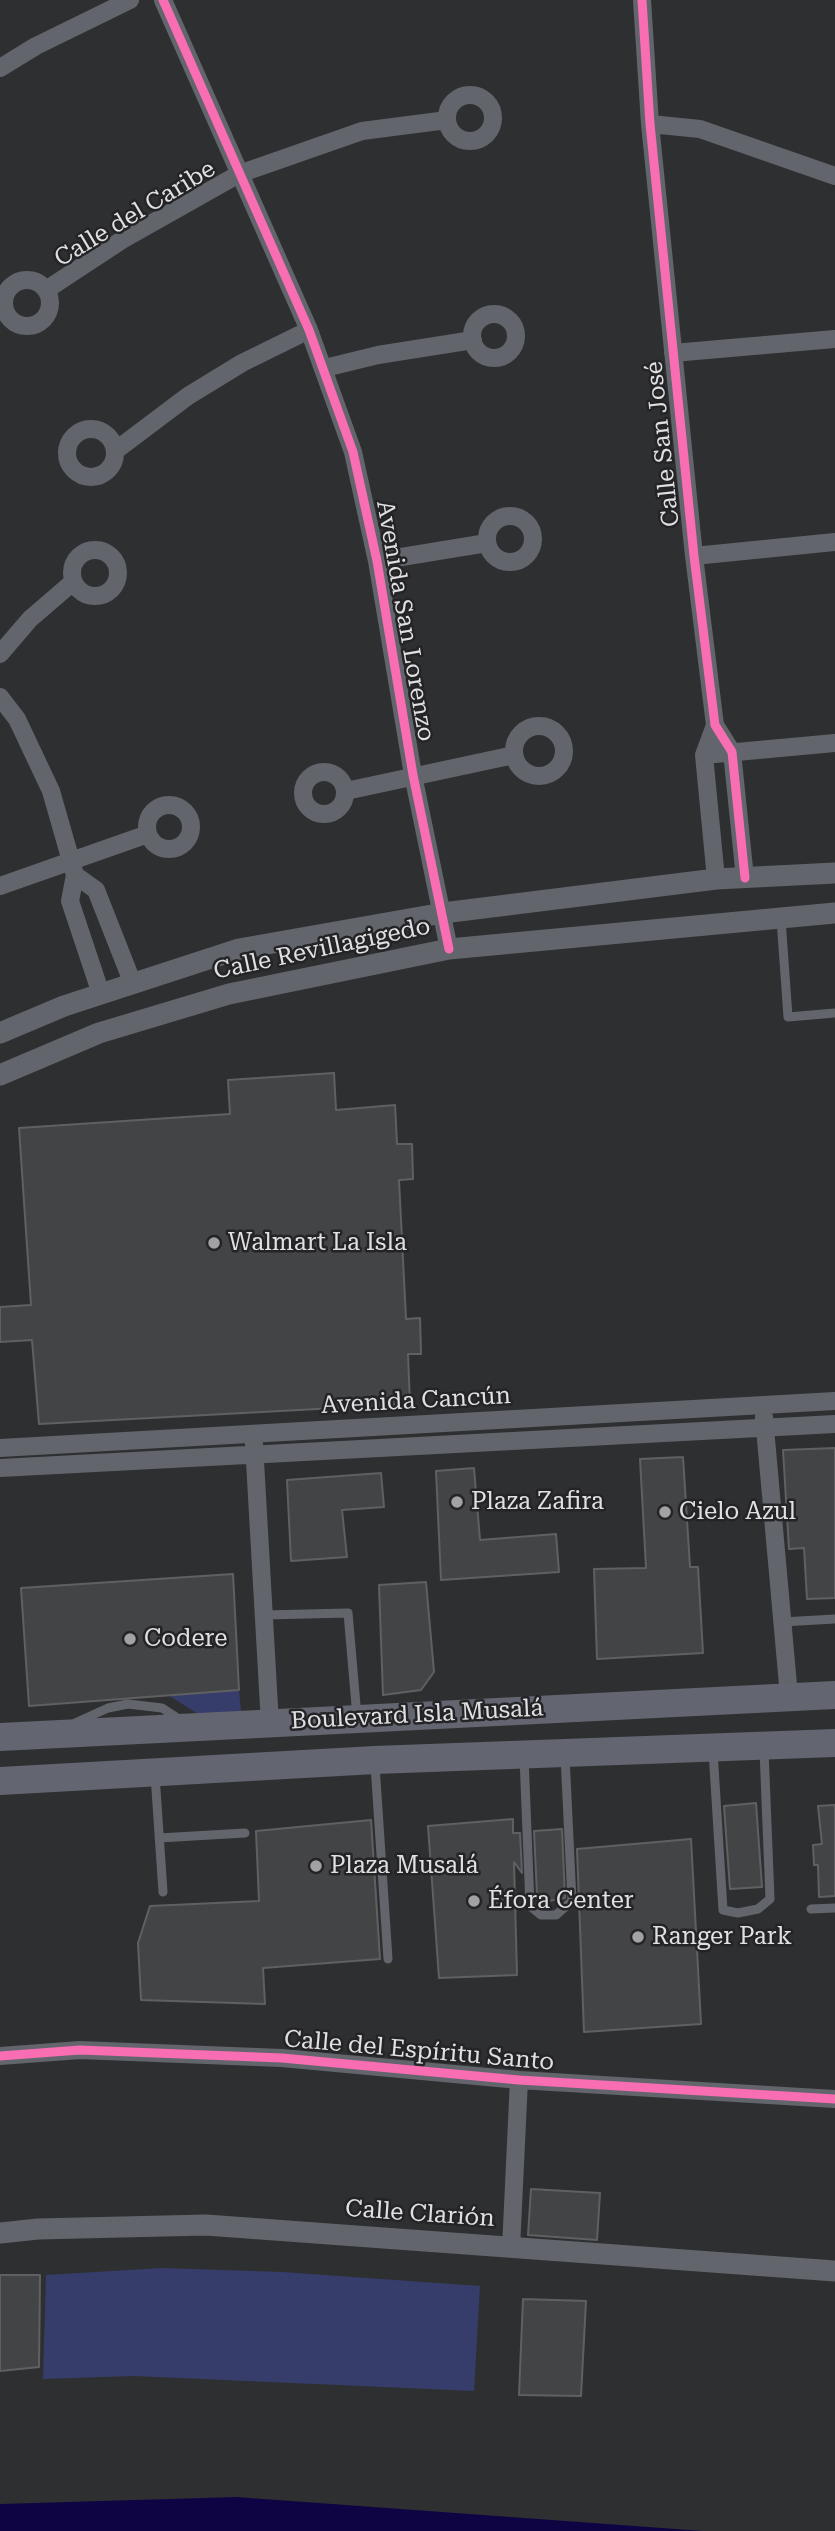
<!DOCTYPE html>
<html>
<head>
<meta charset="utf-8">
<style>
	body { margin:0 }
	canvas { display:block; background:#2e2f30 }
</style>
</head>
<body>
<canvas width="835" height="2531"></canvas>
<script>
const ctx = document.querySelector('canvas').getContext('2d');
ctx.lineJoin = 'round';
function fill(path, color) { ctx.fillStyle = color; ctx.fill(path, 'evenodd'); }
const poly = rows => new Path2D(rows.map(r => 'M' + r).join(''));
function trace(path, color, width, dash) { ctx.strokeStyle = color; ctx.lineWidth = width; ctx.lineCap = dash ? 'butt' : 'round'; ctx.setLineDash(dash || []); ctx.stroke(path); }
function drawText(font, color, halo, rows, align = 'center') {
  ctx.font = font + ' "Roboto Serif",serif'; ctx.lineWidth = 5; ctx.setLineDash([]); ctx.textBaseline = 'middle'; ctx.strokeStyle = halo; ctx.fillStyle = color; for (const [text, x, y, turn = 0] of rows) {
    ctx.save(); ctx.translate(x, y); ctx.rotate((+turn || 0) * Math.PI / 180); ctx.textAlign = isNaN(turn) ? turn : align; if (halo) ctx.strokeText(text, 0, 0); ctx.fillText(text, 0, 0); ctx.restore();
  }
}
const green = poly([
	[239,1690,242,1721,206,1719,168,1695],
	[162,2268,282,2272,480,2286,474,2391,134,2376,43,2379,46,2275]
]);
const water = poly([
	[236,2497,703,2531,0,2531,0,2504]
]);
const building = poly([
	[334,1073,336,1110,395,1105,397,1144,412,1144,413,1179,399,1180,406,1319,420,1318,421,1354,408,1354,410,1404,39,1424,32,1340,0,1342,0,1307,31,1305,19,1128,230,1114,228,1080,334,1073],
	[835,1448,835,1598,807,1599,804,1548,789,1549,783,1450,835,1448],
	[683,1457,690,1567,698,1567,703,1653,597,1659,594,1569,646,1568,640,1459,683,1457],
	[474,1468,480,1540,556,1534,559,1572,441,1580,436,1471,474,1468],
	[381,1473,384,1507,342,1510,347,1557,291,1561,287,1480,381,1473],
	[233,1574,239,1690,29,1706,21,1588,233,1574],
	[426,1582,434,1672,421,1690,383,1695,379,1585,426,1582],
	[756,1803,762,1887,730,1889,724,1806,756,1803],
	[835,1805,835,1896,819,1897,818,1865,814,1865,813,1845,822,1844,818,1806,835,1805],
	[513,1819,513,1833,520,1833,522,1873,514,1862,517,1975,439,1978,428,1826,513,1819],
	[371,1820,380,1959,263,1968,265,2004,141,2000,138,1943,150,1906,259,1901,256,1831,371,1820],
	[562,1829,565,1898,543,1902,537,1894,534,1831,562,1829],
	[691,1839,701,2024,584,2032,577,1849,691,1839],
	[531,2189,600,2193,597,2240,528,2235,531,2189],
	[0,2275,40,2275,39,2367,0,2371,0,2275],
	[523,2299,586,2301,581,2396,519,2395,523,2299]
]);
const service = poly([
	[781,919,788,1017,835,1013],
	[265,1615,348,1613,357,1717],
	[782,1622,835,1619],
	[75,1723,108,1708,128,1704,162,1708,182,1721],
	[713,1751,723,1910,738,1913,758,1909,770,1899,764,1750],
	[524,1757,530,1906,541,1915,556,1915,572,1901,565,1756],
	[375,1765,388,1959],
	[155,1775,163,1892],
	[159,1838,245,1833],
	[811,1909,835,1908]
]);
const minor = poly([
	[163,0,309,330,353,452,377,561,413,775,449,949],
	[642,0,650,124,694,556,715,725,732,752,745,878],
	[0,68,36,46,130,0],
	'447 118a23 23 0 1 1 46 0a23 23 0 1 1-46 0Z',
	[650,124,700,129,835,176],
	'4 303a23 23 0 1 1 46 0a23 23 0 1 1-46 0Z',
	[46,290,122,240,239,174,362,131,447,120],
	'472 336a22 22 0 1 1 44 0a22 22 0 1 1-44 0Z',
	[673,353,835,339],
	[325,368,378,355,473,340],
	'67 453a24 24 0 1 1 48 0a24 24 0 1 1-48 0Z',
	[115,451,188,396,242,363,309,330],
	'487 539a23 23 0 1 1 46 0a23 23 0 1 1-46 0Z',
	'72 573a23 23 0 1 1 46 0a23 23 0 1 1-46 0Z',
	[694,556,835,542],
	[377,561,487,543],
	[0,654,30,619,73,582],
	[0,697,17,719,51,791,75,875,70,901,101,994],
	[715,725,704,755,716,879],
	'514 751a25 25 0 1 1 50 0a25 25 0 1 1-50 0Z',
	[704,755,835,743],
	'303 793a21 21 0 1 1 42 0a21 21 0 1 1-42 0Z',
	[346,791,514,755],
	'147 827a22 22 0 1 1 44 0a22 22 0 1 1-44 0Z',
	[75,875,96,890,133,984],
	[0,886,148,834],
	[764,1417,789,1696],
	[254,1444,270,1724],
	[0,1448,835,1401],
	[0,1468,835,1424],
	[0,2056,80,2050,282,2058,519,2080,835,2099],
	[511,2248,519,2080]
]);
const tertiary = poly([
	[0,1033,64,1006,239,949,443,913,716,879,835,873],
	[0,1075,99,1033,229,994,449,949,835,913],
	[0,2233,38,2229,206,2225,835,2271]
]);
const primary = poly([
	[0,1737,835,1695],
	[0,1781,375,1760,835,1743]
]);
const cycleway = poly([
	[163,0,309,330,353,452,377,561,413,775,449,949],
	[642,0,650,124,694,556,715,725,732,752,745,878],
	[0,2056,80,2050,282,2058,519,2080,835,2099]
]);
const markers = [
	[214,1243,7,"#a2a2a4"],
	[457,1502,7,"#a2a2a4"],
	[665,1512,7,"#a2a2a4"],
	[130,1639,7,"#a2a2a4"],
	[316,1866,7,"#a2a2a4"],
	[474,1901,7,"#a2a2a4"],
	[638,1937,7,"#a2a2a4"]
];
const streetNames = [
	["Calle del Caribe",135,214,-31],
	["Calle San José",663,444,-96],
	["Avenida San Lorenzo",405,621,80],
	["Calle Revillagigedo",322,949,-12],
	["Avenida Cancún",416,1401,-3],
	["Boulevard Isla Musalá",417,1715,-3],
	["Calle del Espíritu Santo",419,2051,5],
	["Calle Clarión",420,2214,4]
];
const poiNames = [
	["Walmart La Isla",228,1243],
	["Plaza Zafira",471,1502],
	["Cielo Azul",679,1512],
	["Codere",144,1639],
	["Plaza Musalá",330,1866],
	["Éfora Center",488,1901],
	["Ranger Park",652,1937]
];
fill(green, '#363d6a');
fill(water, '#0e0444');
fill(building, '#434445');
trace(building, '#606062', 2);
trace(service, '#63656d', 9);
trace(minor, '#63656d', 18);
trace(tertiary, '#63656d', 21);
trace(primary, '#636570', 28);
trace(cycleway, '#f96db3', 9);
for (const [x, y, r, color] of markers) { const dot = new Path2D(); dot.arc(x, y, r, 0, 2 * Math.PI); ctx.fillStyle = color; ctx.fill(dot); trace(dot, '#242427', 2.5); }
drawText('24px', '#e0e0e2', '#242427', streetNames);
drawText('24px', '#e0e0e2', '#242427', poiNames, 'left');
</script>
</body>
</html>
